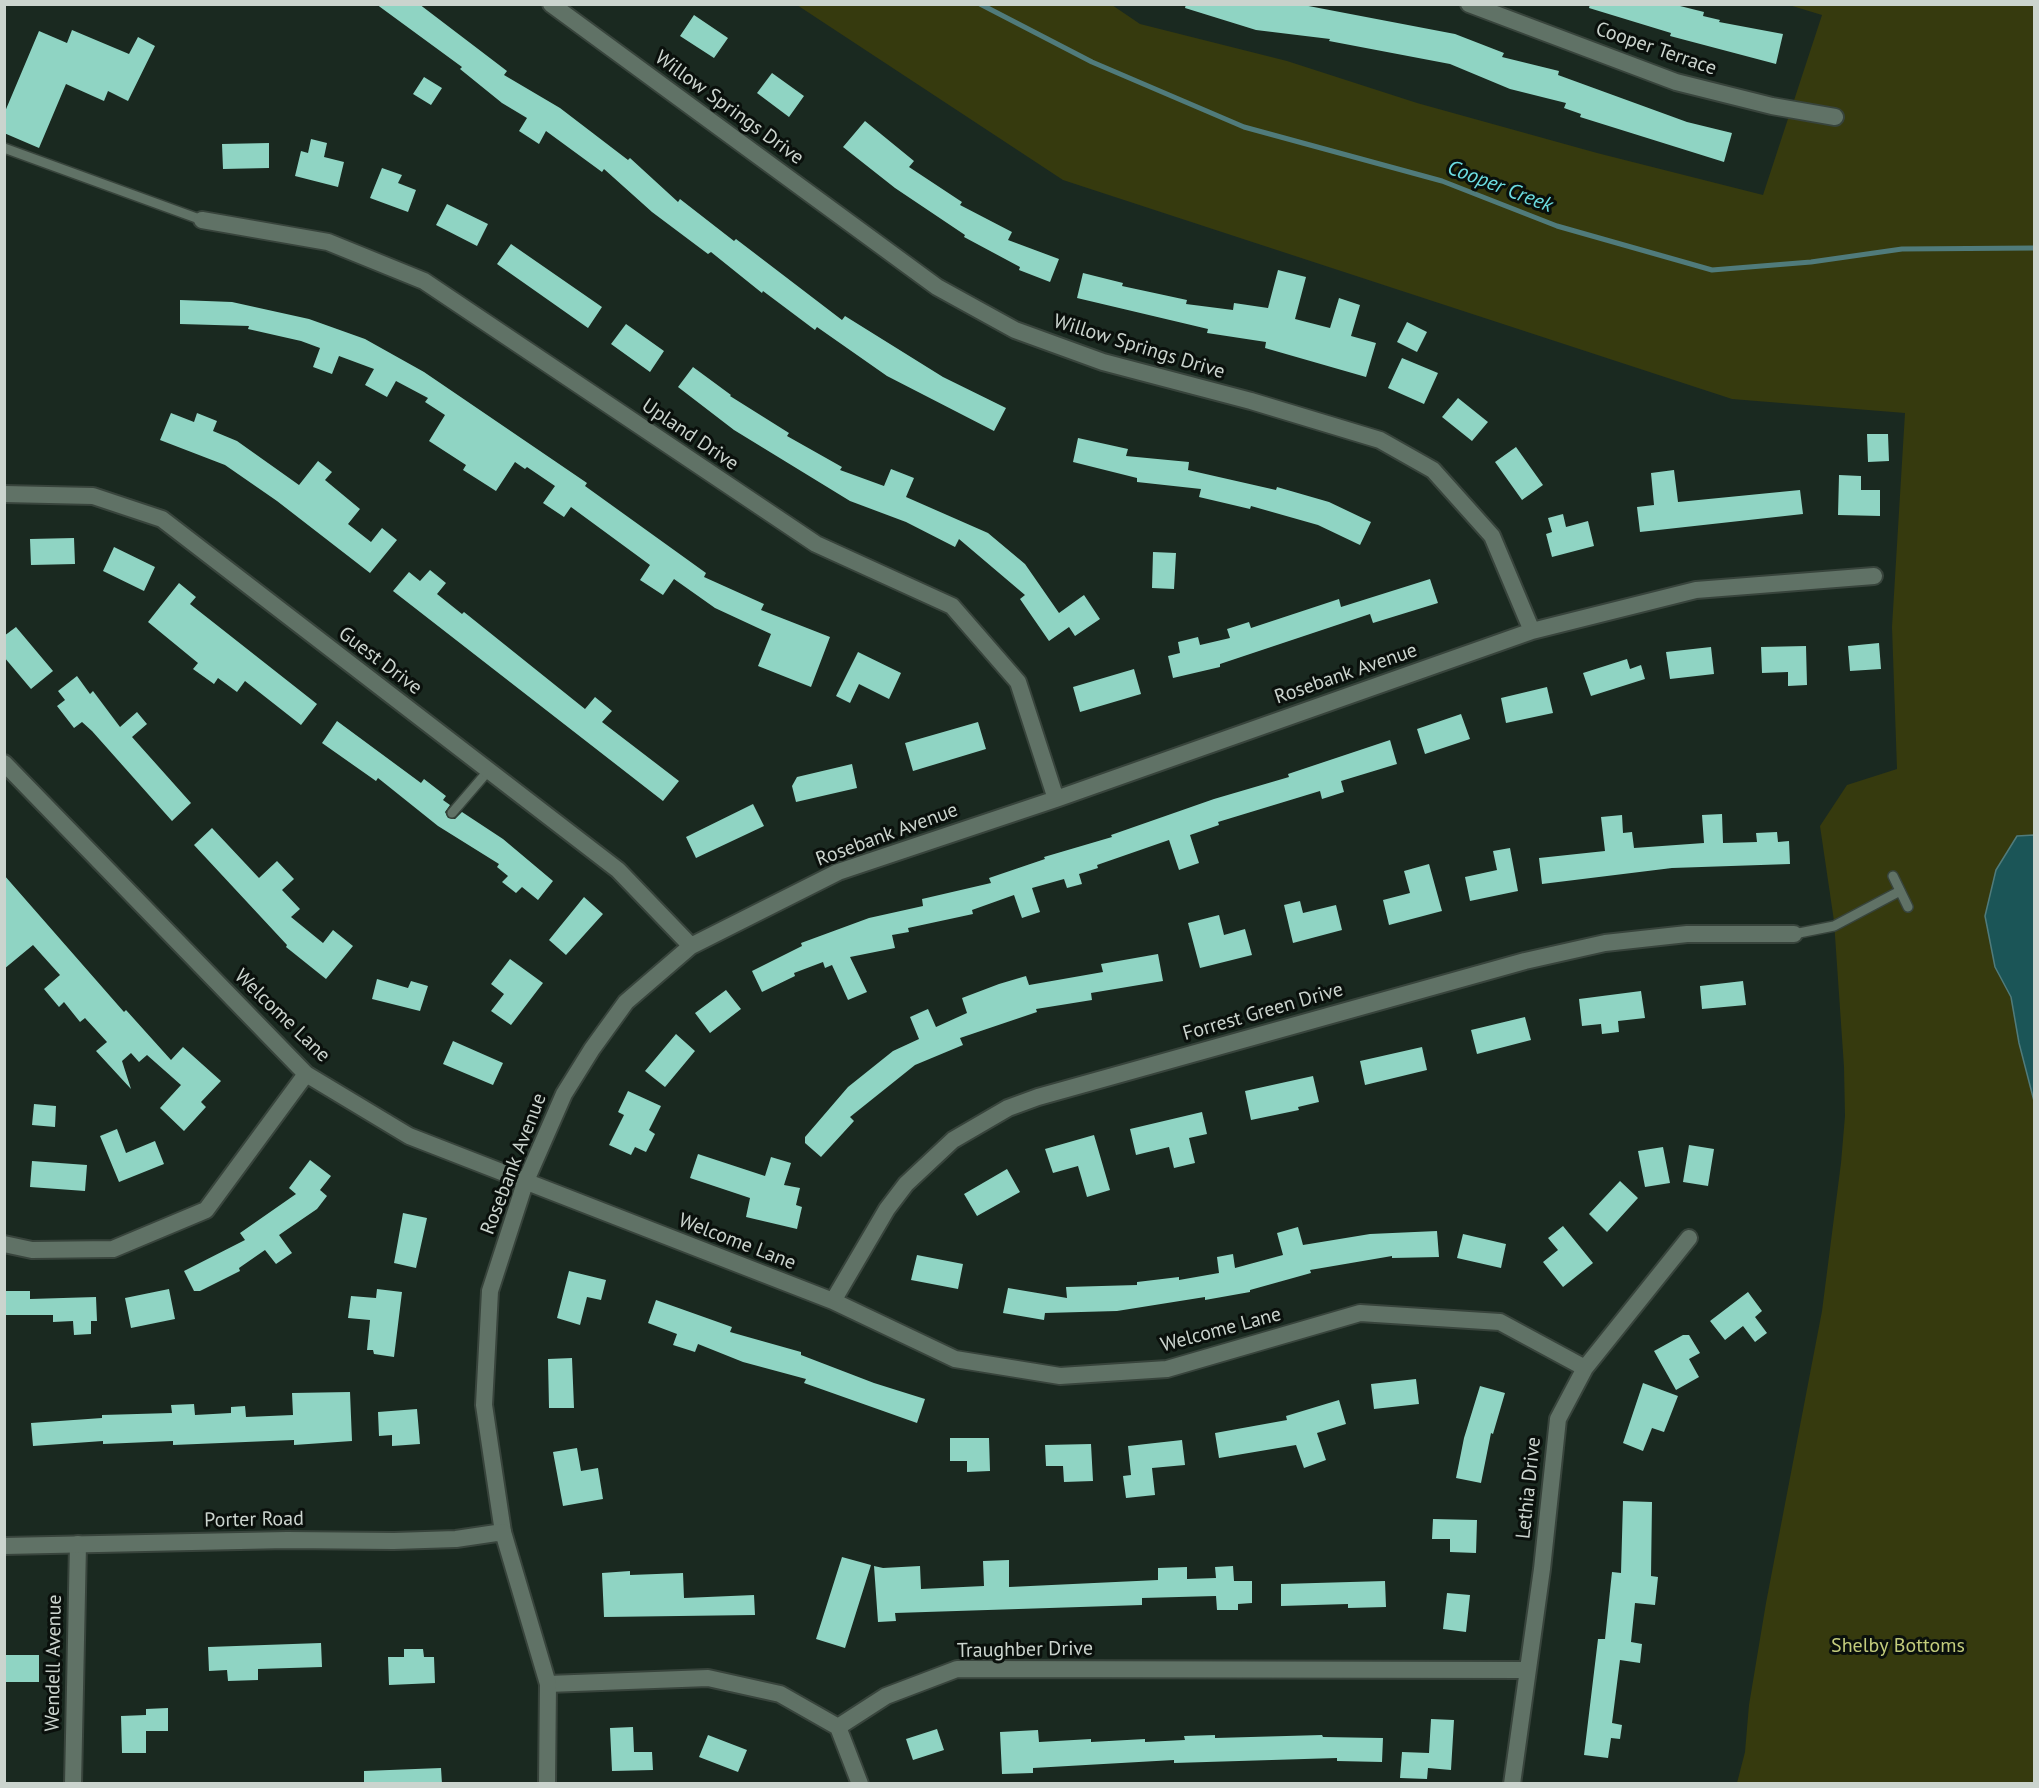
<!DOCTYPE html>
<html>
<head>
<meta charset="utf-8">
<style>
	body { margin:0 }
	#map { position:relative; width:2039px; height:1788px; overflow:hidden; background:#1a2920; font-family:"PT Sans",sans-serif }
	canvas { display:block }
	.frame { position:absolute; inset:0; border:6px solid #cbd4ce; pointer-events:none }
</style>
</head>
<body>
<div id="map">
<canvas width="2039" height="1788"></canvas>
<div class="frame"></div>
</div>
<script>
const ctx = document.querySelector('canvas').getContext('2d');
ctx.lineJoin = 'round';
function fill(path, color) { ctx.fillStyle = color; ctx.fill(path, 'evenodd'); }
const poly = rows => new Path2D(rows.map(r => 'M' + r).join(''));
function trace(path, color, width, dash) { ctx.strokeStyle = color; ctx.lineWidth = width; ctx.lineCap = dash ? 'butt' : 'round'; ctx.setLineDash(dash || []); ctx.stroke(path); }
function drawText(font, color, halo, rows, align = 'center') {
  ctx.font = font + ' "PT Sans",sans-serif'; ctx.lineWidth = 6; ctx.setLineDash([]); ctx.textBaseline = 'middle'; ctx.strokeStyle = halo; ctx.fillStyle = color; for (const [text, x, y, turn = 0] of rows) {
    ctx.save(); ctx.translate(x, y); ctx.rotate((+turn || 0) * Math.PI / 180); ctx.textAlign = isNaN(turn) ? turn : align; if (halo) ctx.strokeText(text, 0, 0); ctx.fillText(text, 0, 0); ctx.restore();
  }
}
const green = poly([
	[797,5,1112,5,1140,24,1287,61,1417,103,1597,153,1763,195,1822,15,1789,5,2034,5,2034,1783,1737,1783,1745,1752,1749,1705,1766,1603,1822,1311,1841,1163,1845,1116,1844,1067,1834,921,1820,826,1847,785,1897,769,1892,627,1905,413,1732,399,1063,180]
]);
const water = poly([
	[2034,835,2034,1101,2019,1043,2011,997,1995,967,1985,916,1996,870,2017,836,2034,835]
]);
const stream = poly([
	[980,4,1092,62,1244,127,1442,181,1557,226,1712,270,1811,262,1902,249,2034,248]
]);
const building = poly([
	[376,4,419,4,507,71,504,75,560,108,628,160,630,158,678,202,680,199,734,241,736,239,842,320,845,316,943,377,1006,408,994,431,887,376,817,327,815,330,763,291,762,293,711,252,708,254,652,212,604,169,602,172,546,131,539,144,519,131,527,118,502,103,460,69,462,67],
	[1186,4,1298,4,1455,34,1504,53,1502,57,1559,71,1558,75,1687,122,1732,133,1724,162,1580,117,1581,114,1564,108,1566,103,1510,89,1450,64,1329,41,1330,39,1256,30,1185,8],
	[1590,4,1672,4,1704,12,1703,16,1720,20,1719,22,1783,34,1776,64,1670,36,1671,33,1589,8],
	[694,15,728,38,714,58,680,36],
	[72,30,129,54,138,37,155,46,128,101,108,91,104,101,66,84,39,148,4,133,4,114,39,31,67,43],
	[772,73,804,96,789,117,757,93],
	[424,77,442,88,431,105,413,94],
	[865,121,914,161,909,167,962,202,960,205,1012,232,1008,240,1059,259,1050,282,1019,270,1020,267,964,237,965,235,895,188,843,147],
	[311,139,327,143,324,157,344,162,338,187,295,176,301,151,308,153],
	[269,143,269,168,223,169,222,144],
	[382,168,402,175,398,183,416,190,408,212,370,198],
	[447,204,488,224,477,246,436,225],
	[511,244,602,307,588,328,497,264],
	[1278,270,1306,277,1295,319,1330,328,1339,298,1360,305,1351,336,1376,343,1366,377,1265,348,1266,342,1207,333,1208,329,1077,298,1083,273,1123,283,1122,286,1187,300,1186,304,1233,310,1234,303,1268,308],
	[180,300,232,302,309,319,365,339,424,372,587,483,585,486,706,573,704,577,764,604,761,610,830,637,811,687,758,666,771,634,715,608,674,579,663,595,640,580,650,565,571,507,564,517,543,503,555,486,527,467,525,469,515,462,496,491,463,470,466,465,429,441,445,415,425,402,428,398,396,381,387,397,365,385,374,369,339,356,332,374,313,367,320,348,301,341,248,329,249,326,180,324],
	[1407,322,1427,332,1417,352,1397,342],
	[626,324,664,351,650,372,611,344],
	[1402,358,1438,373,1424,404,1388,388],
	[693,367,731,395,730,396,789,433,787,436,842,467,840,470,884,486,891,469,914,478,906,497,988,533,1025,564,1059,613,1084,595,1100,619,1075,636,1069,627,1049,641,1020,599,1025,595,959,539,955,547,906,522,850,501,734,430,678,387],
	[1458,398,1488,422,1472,441,1442,417],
	[171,413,194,422,197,413,217,421,213,431,237,441,299,485,318,461,332,472,325,480,360,509,348,524,371,542,382,528,397,540,370,573,277,501,225,465,160,440],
	[1867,434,1888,434,1889,461,1868,462],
	[1078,438,1128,449,1126,456,1189,462,1188,470,1276,490,1277,487,1329,502,1371,522,1360,545,1318,525,1251,506,1250,509,1199,497,1201,489,1137,482,1137,478,1073,462],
	[1516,447,1543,485,1522,500,1495,462],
	[1674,470,1678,502,1800,490,1803,514,1640,532,1637,507,1654,505,1651,473],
	[1839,475,1861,476,1861,490,1880,490,1880,516,1838,515],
	[1563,514,1566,527,1588,521,1594,546,1552,557,1546,534,1552,532,1548,518],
	[74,538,75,564,31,565,30,539],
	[114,547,155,567,144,591,103,571],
	[1153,552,1176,553,1174,589,1152,588],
	[430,570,446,583,437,594,462,614,464,612,585,709,595,697,612,711,602,722,679,781,663,801,393,591,409,572,420,581],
	[1430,579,1438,603,1373,623,1370,614,1220,664,1220,667,1173,678,1168,656,1180,653,1178,642,1198,637,1200,645,1230,638,1227,629,1249,622,1251,628,1339,599,1341,607],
	[179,583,196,597,190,604,317,704,301,725,245,681,237,692,218,678,214,684,193,669,198,663,148,622],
	[16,627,53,671,31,689,4,657,4,636],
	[1879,643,1881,669,1850,671,1848,646],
	[1806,646,1807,685,1788,686,1788,672,1762,673,1761,647],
	[1711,647,1714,674,1670,679,1666,652],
	[858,652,901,673,889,699,859,684,850,703,836,696],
	[1627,659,1630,669,1641,665,1645,679,1591,696,1583,673],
	[1134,669,1141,694,1080,712,1073,687],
	[77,676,90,694,93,691,120,727,137,712,147,724,132,737,191,803,172,821,92,731,82,722,74,728,57,706,65,700,58,691],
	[1547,687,1553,713,1506,723,1501,698],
	[1461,714,1470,739,1425,754,1417,729],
	[337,721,421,783,424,779,446,796,443,800,450,805,445,812,448,818,455,819,462,812,503,839,553,881,538,900,522,887,516,893,502,882,508,876,497,867,499,864,438,826,378,778,376,781,322,743],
	[978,722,986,749,913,771,905,743],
	[1390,740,1397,764,1341,781,1344,792,1322,799,1320,791,1218,822,1219,825,1190,835,1199,863,1179,870,1169,840,1097,865,1098,868,1079,874,1082,884,1067,888,1064,879,1032,888,1040,912,1022,918,1014,895,972,910,973,914,908,928,909,932,892,935,895,948,850,957,867,992,848,1000,832,965,825,968,823,962,794,973,795,976,762,992,752,971,802,946,801,943,869,918,923,906,922,899,991,883,989,878,1045,859,1044,857,1112,837,1111,835,1214,799,1289,777,1288,774],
	[852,764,857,788,796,802,792,786,797,777],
	[753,804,764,826,696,858,686,837],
	[1722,814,1723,843,1757,842,1756,833,1777,832,1778,842,1789,841,1790,864,1672,868,1542,884,1539,858,1605,851,1601,817,1622,815,1623,833,1632,832,1634,848,1704,843,1702,815],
	[212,828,259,878,277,861,294,879,282,890,300,909,291,917,323,943,333,930,353,946,326,979,286,947,287,945,194,845],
	[1510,848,1518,891,1470,901,1465,877,1497,870,1493,851],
	[1429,864,1442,911,1389,925,1383,900,1410,893,1404,871],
	[4,875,124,1012,126,1010,171,1060,183,1047,221,1081,201,1102,206,1107,184,1131,160,1108,181,1085,147,1055,139,1062,131,1053,122,1061,131,1089,96,1051,107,1042,85,1018,80,1022,64,1002,59,1007,44,989,60,975,33,945,4,969],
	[584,897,603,914,566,955,549,940],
	[1300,901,1303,913,1336,905,1342,930,1293,943,1284,905],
	[1219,915,1224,935,1245,929,1252,955,1200,968,1188,923],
	[1158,954,1163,981,1091,993,1092,1000,1036,1009,1037,1012,960,1038,963,1045,915,1065,850,1117,854,1121,821,1157,805,1143,805,1137,848,1087,893,1051,919,1039,910,1017,928,1009,936,1027,967,1013,962,998,999,984,1026,976,1029,985,1103,972,1101,964],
	[510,959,543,983,511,1025,491,1011,504,994,491,984],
	[377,979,408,988,411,981,428,986,420,1011,372,999],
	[1743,981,1746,1005,1702,1009,1700,986],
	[726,990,741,1009,710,1033,695,1013],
	[1641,991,1645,1018,1618,1021,1619,1032,1602,1034,1601,1024,1582,1026,1579,999],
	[1525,1017,1531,1040,1477,1054,1471,1030],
	[676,1034,695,1051,665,1087,645,1071],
	[453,1041,503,1063,493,1085,443,1064],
	[1422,1047,1427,1070,1365,1085,1360,1061],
	[1313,1076,1319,1102,1298,1107,1299,1110,1251,1120,1245,1091],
	[628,1091,661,1106,649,1130,655,1134,646,1152,635,1147,631,1155,609,1145,624,1115,618,1112],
	[34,1104,56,1106,55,1127,32,1125],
	[1202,1112,1207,1134,1189,1138,1195,1163,1174,1168,1169,1147,1136,1155,1130,1129],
	[117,1129,126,1153,155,1141,164,1164,119,1182,100,1136],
	[1094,1135,1110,1190,1087,1197,1078,1166,1053,1173,1045,1149],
	[1689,1145,1714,1149,1708,1186,1683,1182],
	[1663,1147,1670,1183,1645,1187,1638,1151],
	[698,1154,765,1176,771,1157,791,1163,784,1185,800,1188,796,1205,802,1207,797,1229,746,1217,750,1198,690,1178],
	[310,1160,331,1176,320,1190,327,1196,317,1209,279,1235,292,1253,276,1264,265,1250,239,1268,240,1271,200,1291,194,1291,184,1271,245,1240,240,1233,296,1194,289,1188],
	[32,1161,87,1165,85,1191,30,1187],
	[1007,1169,1020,1192,977,1216,964,1194],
	[1620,1181,1638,1198,1607,1232,1589,1214],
	[403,1213,427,1218,416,1268,394,1263],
	[1563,1226,1593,1263,1563,1287,1543,1262,1558,1250,1548,1238],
	[1298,1227,1303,1245,1370,1234,1437,1231,1439,1257,1392,1258,1392,1256,1310,1270,1311,1273,1250,1290,1250,1292,1205,1300,1205,1297,1117,1311,1045,1313,1044,1320,1003,1313,1008,1288,1067,1298,1066,1287,1137,1285,1137,1282,1179,1277,1179,1280,1219,1273,1217,1257,1233,1254,1235,1268,1283,1255,1277,1233],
	[1463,1234,1506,1244,1501,1268,1457,1258],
	[917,1255,963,1264,958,1289,911,1280],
	[569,1271,606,1280,601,1300,587,1297,580,1325,557,1318],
	[169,1289,175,1319,131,1328,125,1298],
	[377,1289,402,1292,394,1357,374,1354,373,1350,367,1350,370,1320,348,1318,351,1296,376,1298],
	[4,1291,30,1291,30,1299,96,1297,97,1321,91,1321,91,1334,74,1335,73,1321,53,1322,53,1315,4,1315],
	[1748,1292,1762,1311,1755,1317,1767,1333,1755,1342,1743,1326,1725,1340,1710,1321],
	[656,1300,732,1327,730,1332,801,1352,801,1355,874,1383,925,1399,917,1423,804,1383,806,1379,743,1362,698,1344,695,1352,673,1345,677,1334,648,1323],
	[1683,1335,1689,1335,1700,1353,1689,1359,1699,1377,1676,1390,1654,1351],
	[572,1358,574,1408,549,1408,548,1359],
	[1416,1379,1419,1404,1374,1409,1371,1384],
	[1643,1383,1678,1396,1664,1432,1652,1428,1643,1451,1623,1443],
	[1480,1386,1505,1393,1493,1434,1491,1433,1481,1483,1456,1478,1464,1438],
	[350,1392,352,1441,294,1445,294,1440,173,1445,173,1441,103,1444,103,1441,33,1446,31,1423,102,1418,102,1415,172,1413,171,1405,194,1404,195,1415,231,1413,231,1407,245,1406,246,1417,293,1415,292,1393],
	[1339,1400,1346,1424,1317,1433,1326,1460,1304,1468,1296,1445,1219,1458,1215,1433,1287,1420,1286,1416],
	[417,1409,420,1444,392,1446,392,1435,379,1436,378,1412],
	[950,1438,989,1438,990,1471,967,1472,967,1461,950,1461],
	[1182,1440,1185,1465,1152,1468,1155,1495,1126,1498,1123,1476,1131,1475,1128,1446],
	[1091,1444,1093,1481,1064,1482,1063,1466,1046,1466,1045,1445],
	[577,1448,581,1471,598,1468,603,1499,563,1506,553,1452],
	[1623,1501,1652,1502,1651,1576,1658,1577,1655,1605,1635,1603,1631,1642,1642,1644,1640,1663,1620,1660,1612,1723,1622,1725,1620,1739,1611,1738,1608,1758,1584,1755,1598,1639,1605,1639,1612,1572,1621,1573],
	[1433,1519,1477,1520,1476,1553,1450,1552,1450,1539,1432,1539],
	[842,1557,871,1565,845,1648,816,1639],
	[1009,1560,1009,1587,1158,1580,1158,1568,1187,1567,1187,1579,1216,1578,1215,1567,1233,1566,1234,1581,1252,1581,1252,1603,1238,1604,1238,1610,1217,1610,1216,1596,1142,1598,1142,1605,895,1613,896,1621,878,1622,874,1566,883,1568,920,1566,921,1589,984,1586,983,1561],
	[630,1571,630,1575,683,1573,684,1598,754,1595,755,1615,604,1617,602,1573],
	[1385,1581,1386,1607,1348,1608,1348,1604,1281,1606,1281,1584],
	[1447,1593,1470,1595,1466,1632,1443,1629],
	[321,1643,322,1667,258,1669,258,1680,228,1681,227,1670,209,1671,208,1647],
	[404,1649,423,1649,424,1657,434,1657,435,1683,389,1685,388,1657,404,1657],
	[4,1655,39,1655,39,1682,4,1682],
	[168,1708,168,1731,146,1731,146,1753,122,1753,121,1716,146,1715,146,1709],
	[1431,1719,1454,1720,1451,1770,1428,1768,1427,1779,1400,1778,1402,1752,1429,1753],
	[633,1727,634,1752,652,1752,653,1770,612,1771,610,1728],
	[937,1729,944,1750,913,1760,906,1739],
	[1038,1730,1039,1742,1091,1739,1091,1742,1145,1739,1145,1742,1185,1740,1184,1736,1215,1735,1215,1738,1322,1735,1323,1737,1383,1738,1382,1762,1337,1761,1337,1758,1174,1763,1174,1760,1033,1768,1033,1773,1002,1774,1000,1732],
	[708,1735,747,1750,738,1772,699,1757],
	[441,1768,442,1784,364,1784,364,1771]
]);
const service = poly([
	[4,148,202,220],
	[452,813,489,770],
	[1893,876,1908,907],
	[1794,934,1834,926,1900,891]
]);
const minor = poly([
	[551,4,937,287,1015,330,1103,362,1251,401,1380,440,1433,470,1492,536,1532,631],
	[1469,4,1676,82,1772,106,1835,117],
	[202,220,328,242,424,281,816,544,952,606,1018,682,1056,799],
	[4,494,93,496,162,519,618,870,691,946],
	[4,763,306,1074,409,1136,833,1301,955,1359,1060,1376,1167,1369,1360,1313,1500,1322,1585,1368],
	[4,1244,32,1250,113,1249,206,1210,306,1074],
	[833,1301,887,1209,906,1184,953,1140,1008,1108,1038,1097,1525,961,1605,943,1687,934,1794,934],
	[503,1532,484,1405,490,1291,525,1183,564,1094,592,1049,626,1002,691,946,838,872,1056,799,1532,631,1696,590,1874,576],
	[548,1684,708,1678,780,1694,838,1727,886,1696,957,1669,1527,1670],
	[838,1727,860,1784],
	[73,1784,78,1544],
	[1512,1784,1542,1569,1558,1419,1585,1368,1689,1238]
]);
const tertiary = poly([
	[4,1546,287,1540,394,1541,456,1539,503,1532,548,1684,547,1784]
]);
const streetNames = [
	["Cooper Terrace",1656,49,19],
	["Willow Springs Drive",729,108,36],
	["Willow Springs Drive",1139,347,17],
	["Upland Drive",690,435,34],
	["Guest Drive",380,661,37],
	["Rosebank Avenue",1346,674,-19],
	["Rosebank Avenue",887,835,-20],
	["Forrest Green Drive",1263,1012,-16],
	["Welcome Lane",282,1016,44],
	["Rosebank Avenue",514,1164,-69],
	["Welcome Lane",737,1242,21],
	["Welcome Lane",1221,1330,-15],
	["Lethia Drive",1529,1488,-84],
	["Porter Road",254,1520,-1],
	["Traughber Drive",1025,1650,-1],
	["Wendell Avenue",54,1663,-89]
];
const parkNames = [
	["Shelby Bottoms",1898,1646]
];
const waterNames = [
	["Cooper Creek",1500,187,21]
];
fill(green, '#363a0e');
fill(water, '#1b5557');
trace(water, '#507b7b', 1.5);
trace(stream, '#507b7b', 5);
fill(building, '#8fd4c3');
trace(service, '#38443c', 12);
trace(minor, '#38443c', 20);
trace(tertiary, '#38443c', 20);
trace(service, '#607266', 9);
trace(minor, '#607266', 16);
trace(tertiary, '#607266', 16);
drawText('20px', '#cbd4ce', '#0a100c', streetNames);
drawText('20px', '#c3cc7c', '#0a100c', parkNames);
drawText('italic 21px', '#6cdde1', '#0a100c', waterNames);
</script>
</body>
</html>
